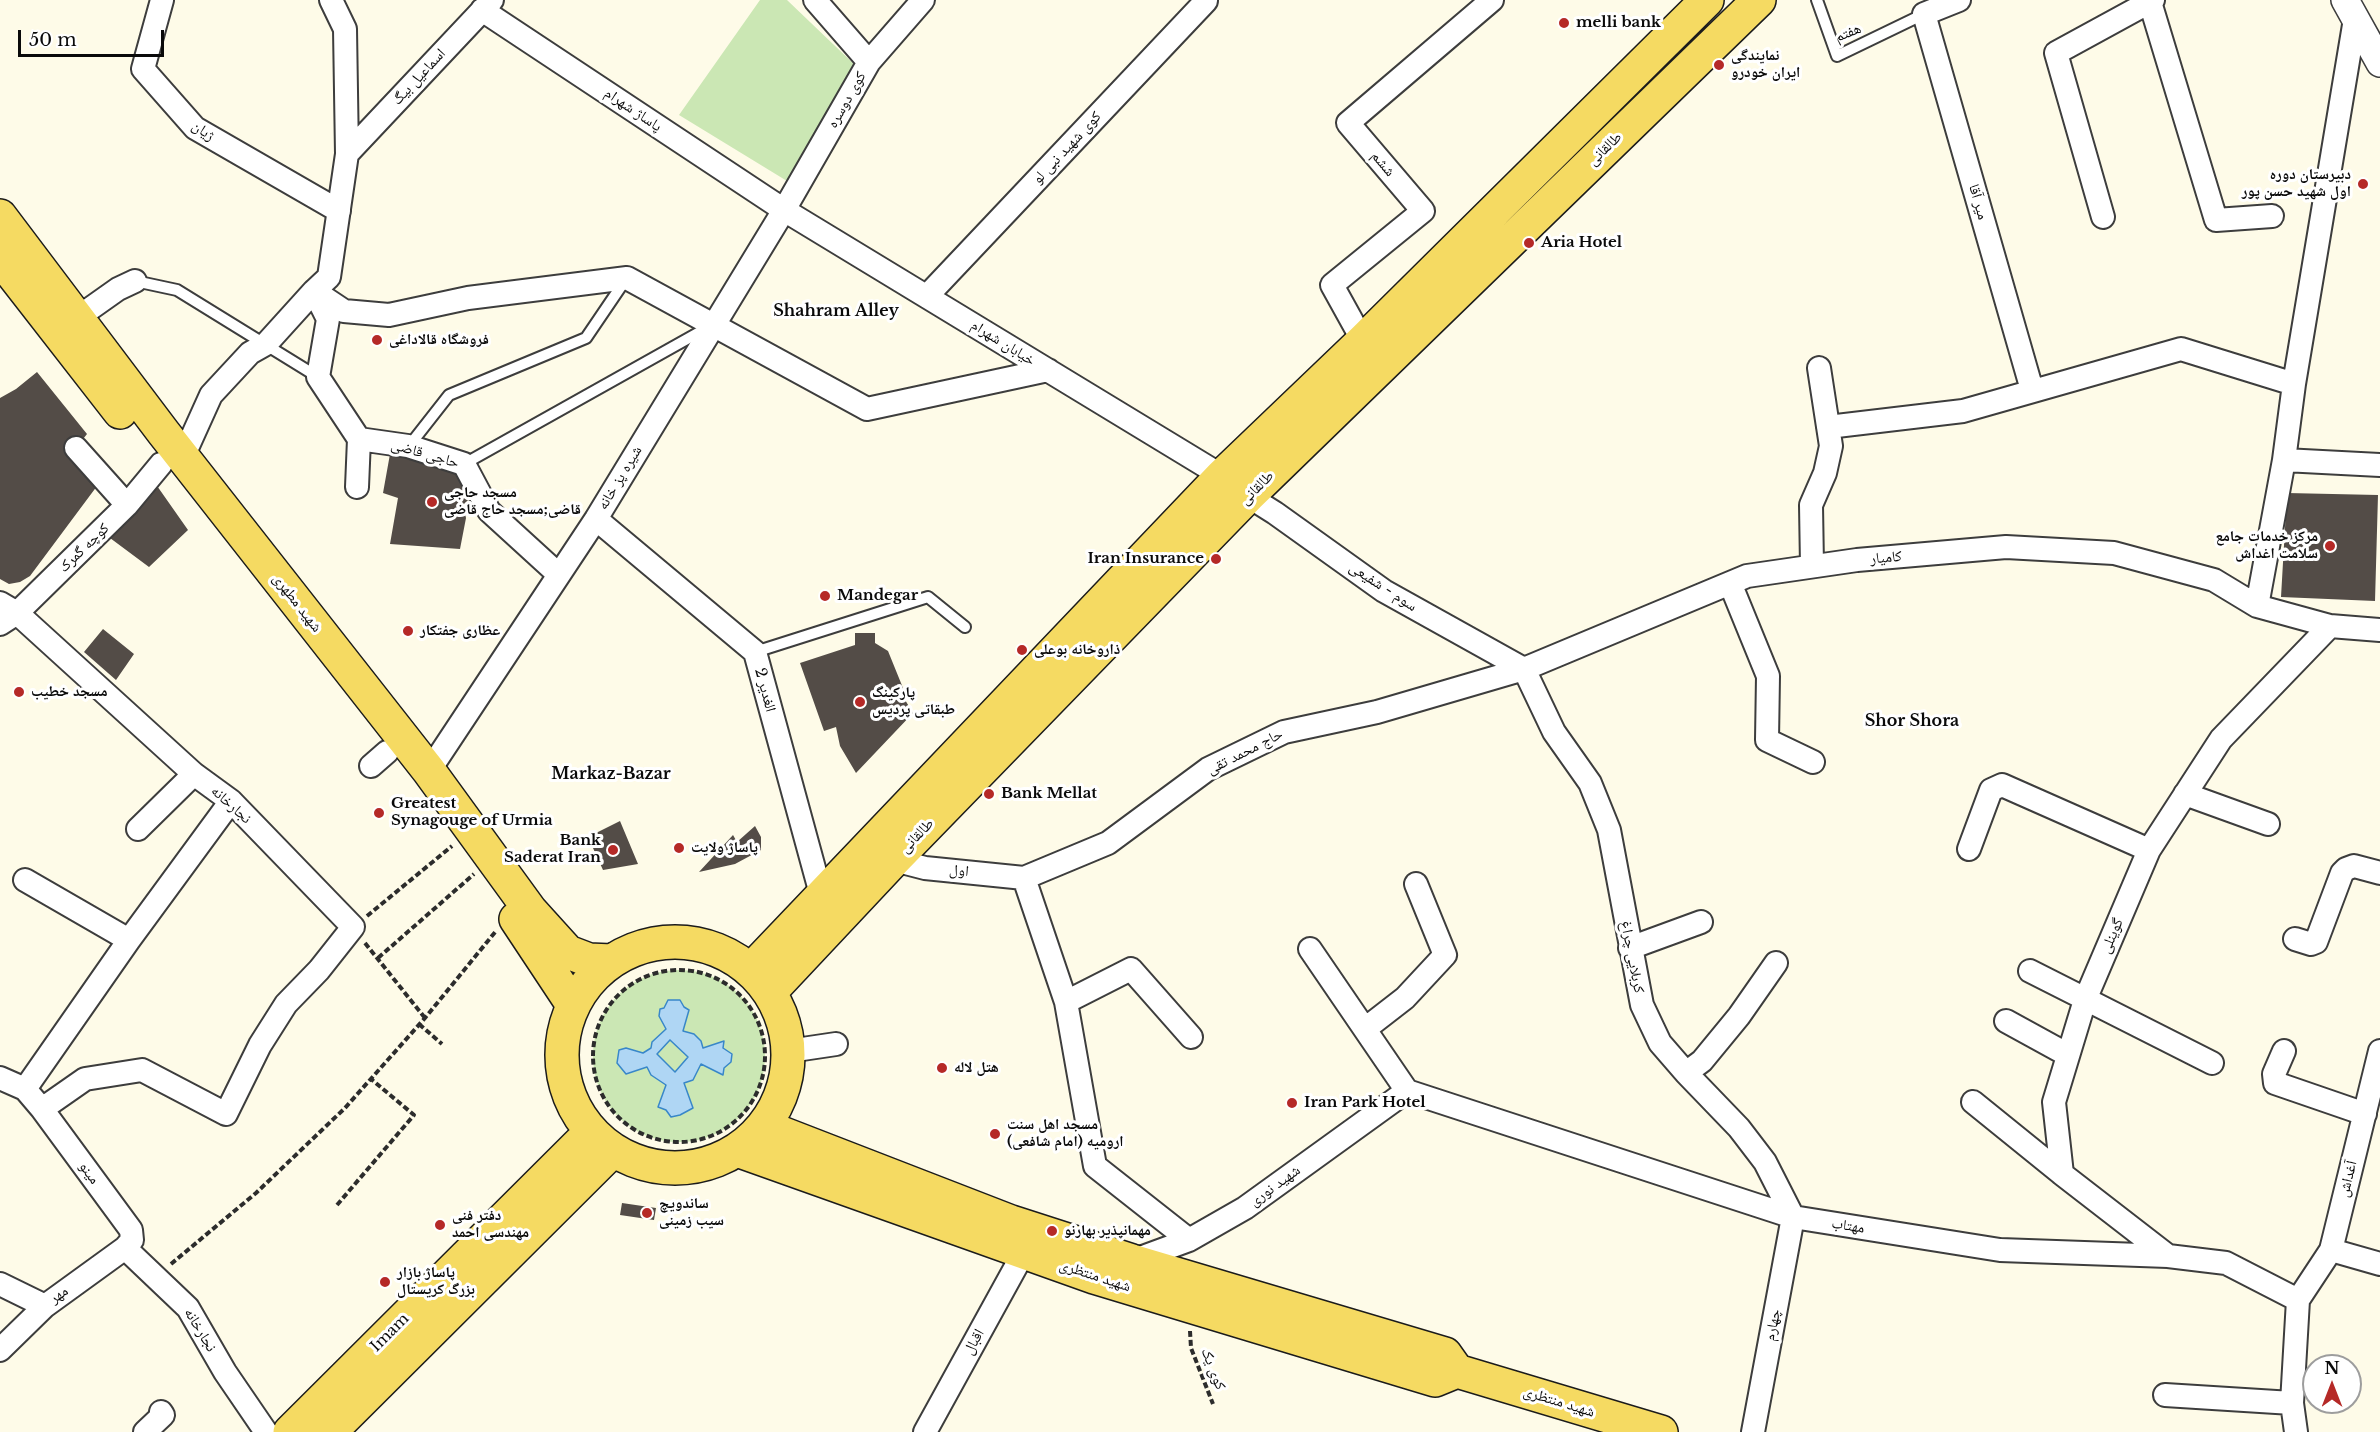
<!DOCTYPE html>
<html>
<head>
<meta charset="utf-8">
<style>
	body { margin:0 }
	#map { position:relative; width:2380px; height:1432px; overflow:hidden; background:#fefbe8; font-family:"Libre Baskerville",serif }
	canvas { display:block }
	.north { position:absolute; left:2302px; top:1354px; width:60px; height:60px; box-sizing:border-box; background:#fff; border:2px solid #9d9d9d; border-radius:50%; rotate:0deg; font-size:16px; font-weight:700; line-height:24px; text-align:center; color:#0a0a0a }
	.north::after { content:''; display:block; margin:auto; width:21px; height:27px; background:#b52927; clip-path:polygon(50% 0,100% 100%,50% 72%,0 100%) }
	.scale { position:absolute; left:18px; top:30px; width:146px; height:27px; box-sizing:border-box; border:3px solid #0a0a0a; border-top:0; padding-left:8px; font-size:18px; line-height:21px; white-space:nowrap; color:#0a0a0a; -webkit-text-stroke:4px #fff; paint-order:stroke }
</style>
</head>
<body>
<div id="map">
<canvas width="2380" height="1432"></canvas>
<div class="north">N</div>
<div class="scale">50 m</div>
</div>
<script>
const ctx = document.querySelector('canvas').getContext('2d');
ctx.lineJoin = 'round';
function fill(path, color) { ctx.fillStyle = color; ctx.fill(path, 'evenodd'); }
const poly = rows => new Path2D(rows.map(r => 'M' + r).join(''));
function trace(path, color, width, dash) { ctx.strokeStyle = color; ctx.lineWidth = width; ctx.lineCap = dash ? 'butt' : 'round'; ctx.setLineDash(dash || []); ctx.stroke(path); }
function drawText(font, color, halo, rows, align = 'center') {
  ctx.font = font + ' "Libre Baskerville","Noto Naskh Arabic",serif'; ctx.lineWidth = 6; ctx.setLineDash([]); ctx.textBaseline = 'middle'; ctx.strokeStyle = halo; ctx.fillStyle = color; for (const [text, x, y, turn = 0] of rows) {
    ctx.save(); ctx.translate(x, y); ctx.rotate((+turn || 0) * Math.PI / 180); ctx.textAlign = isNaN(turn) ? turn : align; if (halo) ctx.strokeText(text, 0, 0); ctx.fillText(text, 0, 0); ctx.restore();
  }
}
const green = poly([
	[760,0,787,0,857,67,787,181,679,115],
	'593 1056a86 86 0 1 1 172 0a86 86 0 1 1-172 0Z'
]);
const water = poly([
	[668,1000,680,1000,684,1007,689,1010,683,1031,694,1034,701,1041,703,1048,724,1041,723,1048,732,1054,731,1062,724,1068,723,1075,701,1064,693,1080,684,1083,693,1108,680,1115,671,1117,666,1110,658,1107,666,1085,651,1075,647,1067,626,1074,617,1063,619,1050,626,1048,643,1053,651,1048,652,1042,666,1029,659,1016,660,1009,664,1008,668,1000],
	[670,1040,688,1057,675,1072,657,1054,670,1040]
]);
const building = poly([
	[37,372,87,434,76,448,103,478,30,576,20,582,9,584,0,579,0,398,16,389],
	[390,454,456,470,470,498,463,505,466,518,460,549,390,544,398,498,383,493],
	[155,483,188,530,149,567,110,538],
	[2287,493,2378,495,2375,601,2281,597],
	[103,629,134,654,116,680,84,652],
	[855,633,875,633,875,643,888,651,903,688,899,690,913,713,856,773,840,746,836,727,824,731,800,663,855,645],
	[620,821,638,864,603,870,588,837],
	[755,826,761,837,761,850,735,864,699,872,733,835,737,842],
	[622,1203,656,1208,654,1220,620,1215]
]);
const path = poly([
	[367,916,452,846],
	[365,943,425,1018],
	[378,958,474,874],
	'593 1056a86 86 0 1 1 172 0a86 86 0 1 1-172 0Z',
	[419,1024,442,1044],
	[337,1205,414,1115,371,1079],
	[171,1264,256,1193,345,1108,425,1018,496,931],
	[1190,1331,1191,1348,1213,1404]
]);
const service = poly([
	[1817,0,1837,56,1924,14],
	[135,281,177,290,318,377],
	[409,446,449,395,586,338,626,279],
	[464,464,705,329],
	[755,652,928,597,965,627]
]);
const minor = poly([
	[162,0,143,69,195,128,339,211],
	[331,0,345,29,347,154,329,277,314,291,328,319,318,377,359,439],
	[815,0,869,62],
	[1959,0,1924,14,2032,390],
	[2150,2,2216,220,2272,216],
	[482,10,784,210,1222,476],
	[347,154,492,0],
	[2103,217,2056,53,2153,0],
	[927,296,1206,1],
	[77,318,118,289,135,281],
	[1363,341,1332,285,1423,211,1348,123,1492,0],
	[1828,427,1963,411,2181,349,2294,384],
	[76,448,127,505],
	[183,457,211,395,250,353,266,344,314,291,344,311,389,315,468,298,627,278,867,409,1048,370],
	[2284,460,2380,465],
	[357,487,359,439,408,446,464,464,489,511,558,574],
	[1248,496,1275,513,1384,591,1524,669],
	[596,519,755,652,821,894],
	[1812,566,1811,505,1825,473,1831,446,1819,368],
	[1730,583,1768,676,1767,740,1813,762],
	[0,603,17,613,194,774,231,801,353,927,319,970,286,1004,260,1045,226,1114,142,1070,85,1079,42,1109],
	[2257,606,2284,460,2294,384,2355,19],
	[0,624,17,613,127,505,161,464],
	[1524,669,1554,732,1590,783,1609,830,1642,1005,1660,1043,1686,1073,1739,1128,1765,1162,1793,1217,1753,1432],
	[371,766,387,752],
	[429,771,596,519,784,210,869,62,923,0],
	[2185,794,2268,824],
	[138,829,194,774],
	[1969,849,1991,790,2002,785,2149,850],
	[894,860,925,868,1024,878,1108,843,1208,769,1284,732,1377,712,1524,669,1747,576,1857,560,2006,547,2114,553,2214,580,2257,606,2330,626,2380,630],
	[1024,878,1066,1002,1095,1166,1189,1240],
	[25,880,129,940],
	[2295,939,2311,944,2316,942,2342,873,2346,869,2354,866,2380,873],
	[1630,948,1701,922],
	[1310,949,1407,1091],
	[2030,971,2212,1063],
	[1066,1002,1131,969,1191,1037],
	[2006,1021,2068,1055],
	[1365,1029,1405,998,1445,955,1416,884],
	[789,1051,836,1044],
	[2284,1051,2274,1074,2275,1083,2365,1114],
	[1686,1073,1702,1061,1739,1016,1776,963],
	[0,1078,25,1089,42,1109,131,1230,132,1240,125,1248,188,1308,225,1372,266,1432],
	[25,1089,129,940,231,801],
	[1407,1091,1793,1217,2000,1250,2168,1256,2226,1263,2298,1300],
	[1973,1102,2062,1174],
	[2331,1250,2380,1264],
	[2168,1256,2062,1174,2054,1102,2085,1000,2149,850,2221,739,2330,626],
	[1132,1261,1189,1240,1245,1208,1407,1091],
	[0,1284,45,1306],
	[2298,1300,2331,1250,2380,1051],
	[0,1350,45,1306,125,1248],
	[2165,1395,2292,1403],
	[145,1432,163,1415,161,1412],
	[925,1432,1024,1252],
	[2296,1432,2292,1403,2298,1300]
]);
const tertiary = poly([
	[2345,0,2380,63]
]);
const primary = poly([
	[0,216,163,432,429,771,530,910,568,952,589,960,612,961],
	[0,258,120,412],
	[516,919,573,1005],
	'562 1055a113 113 0 1 1 226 0a113 113 0 1 1-226 0Z',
	[751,970,1222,476,1363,341,1707,0],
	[770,992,894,860,1248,496,1759,0],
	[763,1126,1011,1222,1132,1261,1445,1354,1457,1371,1661,1432],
	[737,1150,1094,1277,1435,1380,1457,1371],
	[290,1432,591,1132],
	[330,1432,613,1150]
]);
const markers = [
	[1564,23,6,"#b52927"],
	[1719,65,6,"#b52927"],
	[2363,184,6,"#b52927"],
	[1529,243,6,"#b52927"],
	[377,340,6,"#b52927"],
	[432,502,6,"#b52927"],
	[2330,546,6,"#b52927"],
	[1216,559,6,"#b52927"],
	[825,596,6,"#b52927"],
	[408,631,6,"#b52927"],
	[1022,650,6,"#b52927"],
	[19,692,6,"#b52927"],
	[860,702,6,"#b52927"],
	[989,794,6,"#b52927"],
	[379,813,6,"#b52927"],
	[679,848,6,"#b52927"],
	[613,850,6,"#b52927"],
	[942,1068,6,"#b52927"],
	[1292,1103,6,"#b52927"],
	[995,1134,6,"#b52927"],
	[647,1213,6,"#b52927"],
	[440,1225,6,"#b52927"],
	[1052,1231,6,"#b52927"],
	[385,1282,6,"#b52927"]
];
const poiNames = [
	["melli bank",1576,23],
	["نمایندگی",1731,56],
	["ایران خودرو",1731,73],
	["دبیرستان دوره",2351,175,"right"],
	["اول شهید حسن پور",2351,192,"right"],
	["Aria Hotel",1541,243],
	["فروشگاه قالاداغی",389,340],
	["مسجد حاجی",444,493],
	["قاضی;مسجد حاج قاضی",444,510],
	["مرکز خدمات جامع",2318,537,"right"],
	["سلامت اغداش",2318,554,"right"],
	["Iran Insurance",1204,559,"right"],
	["Mandegar",837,596],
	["عظاری جفتکار",420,631],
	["ذاروخانه بوعلی",1034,650],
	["مسجد خطیب",31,692],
	["پارکینگ",872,693],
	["طبقاتی پردیس",872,710],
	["Bank Mellat",1001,794],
	["Greatest",391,804],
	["Synagouge of Urmia",391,821],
	["Bank",601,841,"right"],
	["Saderat Iran",601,858,"right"],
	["پاساژ ولایت",691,848],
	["هتل لاله",954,1068],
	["Iran Park Hotel",1304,1103],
	["مسجد اهل سنت",1007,1125],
	["ارومیه (امام شافعی)",1007,1142],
	["ساندویچ",659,1204],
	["سیب زمینی",659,1221],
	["دفتر فنی",452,1216],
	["مهندسی احمد",452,1233],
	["مهمانپذیر بهارنو",1064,1231],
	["پاساژ بازار",397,1273],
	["بزرگ کریستال",397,1290]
];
const streetNames = [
	["هفتم",1848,33,-22],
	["اسماعیل بیگ",419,77,-47],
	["کوی دوسره",847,100,-60],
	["پاساژ شهرام",633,110,34],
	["ژیان",203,131,35],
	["کوی شهید نبی لو",1067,148,-47],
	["طالقانی",1605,149,-44],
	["ششم",1383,164,50],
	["میر آقا",1978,202,74],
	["خیابان شهرام",1003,343,32],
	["حاجی قاضی",425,454,16],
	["شیره پز خانه",620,478,-59],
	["طالقانی",1257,488,-45],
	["کوچه گمرک",84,548,-44],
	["کامیار",1886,558,-5],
	["سوم - شفیعی",1383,587,33],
	["شهید مطهری",297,603,52],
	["2 الغدیر",765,690,75],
	["حاج محمد تقی",1245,752,-27],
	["نجارخانه",231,805,42],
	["طالقانی",917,836,-46],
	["اول",959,871,6],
	["گوینلی",2112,936,-67],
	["کربلایی چراغ",1632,957,79],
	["مینو",89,1173,54],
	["آغداش",2348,1179,-76],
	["شهید نوری",1275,1186,-36],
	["مهتاب",1848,1226,9],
	["شهید منتظری",1095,1276,18],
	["مهر",59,1295,-35],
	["چهارم",1773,1325,-79],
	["نجارخانه",200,1330,59],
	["Imam",390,1333,-45],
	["اقبال",974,1342,-61],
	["کوی یک",1213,1369,69],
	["شهید منتظری",1559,1402,17]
];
const neighbourhoodNames = [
	["Shahram Alley",836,311],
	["Shor Shora",1912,721],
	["Markaz-Bazar",611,774]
];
fill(green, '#cbe7b4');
fill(water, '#afd6f4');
trace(water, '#3887c9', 1.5);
fill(building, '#534c47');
trace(service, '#3d3d3d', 14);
trace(minor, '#3d3d3d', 26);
trace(tertiary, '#3d3d3d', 30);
trace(primary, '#1b1b1b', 36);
trace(path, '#2c2c2c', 4, [6, 3]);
trace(service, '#fff', 10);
trace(minor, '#fff', 22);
trace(tertiary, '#fff', 27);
trace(primary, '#f5da62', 33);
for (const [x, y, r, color] of markers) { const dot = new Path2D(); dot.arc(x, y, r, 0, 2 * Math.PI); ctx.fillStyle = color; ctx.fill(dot); trace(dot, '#fff', 2); }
drawText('bold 15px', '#0a0a0a', '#fff', poiNames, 'left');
drawText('15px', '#0a0a0a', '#fff', streetNames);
drawText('bold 16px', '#0a0a0a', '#fff', neighbourhoodNames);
</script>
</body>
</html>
